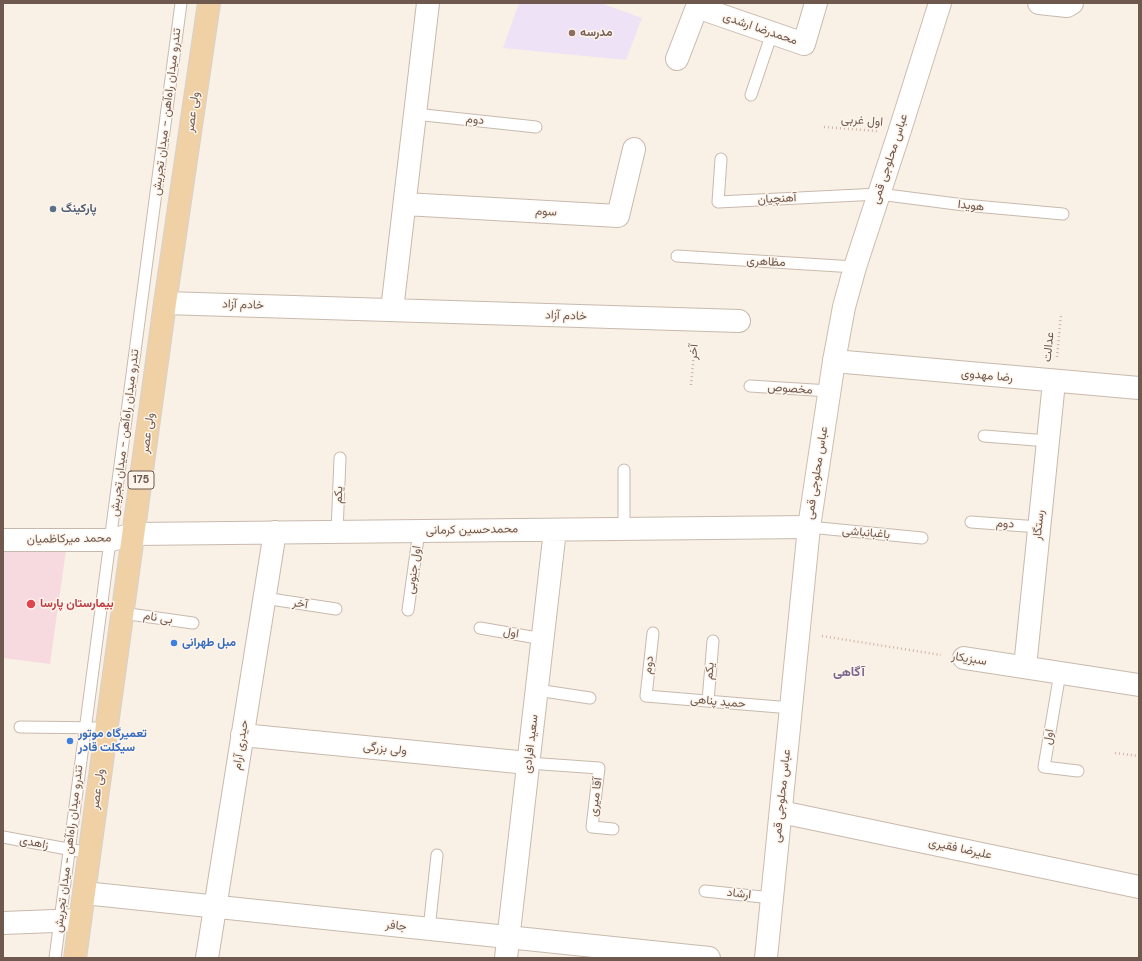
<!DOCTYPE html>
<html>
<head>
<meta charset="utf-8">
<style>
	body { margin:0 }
	#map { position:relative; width:1142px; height:961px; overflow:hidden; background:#f9f1e6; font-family:"DM Sans",sans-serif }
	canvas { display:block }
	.frame { position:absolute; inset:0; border:4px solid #6f584e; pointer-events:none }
</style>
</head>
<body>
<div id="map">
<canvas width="1142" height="961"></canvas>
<div class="frame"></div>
</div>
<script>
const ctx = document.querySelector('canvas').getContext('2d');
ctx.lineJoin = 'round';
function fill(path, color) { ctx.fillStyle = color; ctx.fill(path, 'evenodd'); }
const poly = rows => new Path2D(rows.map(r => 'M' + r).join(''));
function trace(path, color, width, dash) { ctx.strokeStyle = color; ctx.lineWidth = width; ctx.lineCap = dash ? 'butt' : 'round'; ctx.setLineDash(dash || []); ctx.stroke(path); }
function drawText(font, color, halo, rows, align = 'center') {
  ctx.font = font + ' "DM Sans",Vazirmatn,sans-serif'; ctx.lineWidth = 3; ctx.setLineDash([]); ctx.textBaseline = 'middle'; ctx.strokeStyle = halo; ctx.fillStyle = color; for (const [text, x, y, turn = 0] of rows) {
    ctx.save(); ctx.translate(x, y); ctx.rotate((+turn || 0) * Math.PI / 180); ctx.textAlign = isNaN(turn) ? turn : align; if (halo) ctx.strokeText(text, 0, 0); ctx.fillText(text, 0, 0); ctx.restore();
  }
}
const education = poly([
	[519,3,600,3,642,18,626,60,503,48]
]);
const medical = poly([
	[3,550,66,550,50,664,3,658]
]);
const path = poly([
	[824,127,877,131],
	[1057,357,1061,314],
	[691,385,695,343],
	[822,636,941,655],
	[1115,753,1139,756]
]);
const lane = poly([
	[751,95,772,33],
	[415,114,536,127],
	[721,159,718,202,879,194,964,205,1063,214],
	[677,256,855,267],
	[750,386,830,391],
	[984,436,1048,441],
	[624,470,624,529],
	[971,522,1039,527],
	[809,527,922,538],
	[337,532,340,458],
	[264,598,336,609],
	[408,610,419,531],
	[122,613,193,623],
	[480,628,543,639],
	[653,633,646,696,791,708],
	[1060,673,1044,767,1078,771],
	[537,690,590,698],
	[708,701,713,641],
	[20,727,107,728],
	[528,763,599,768,592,827,613,829],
	[3,837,89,853],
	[705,891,772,898],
	[429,929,437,855],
	[55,958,181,3]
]);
const street = poly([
	[1039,3,1067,6,1072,3],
	[677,59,697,7,804,44,816,3],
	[405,204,618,216,634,149],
	[165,303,739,321],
	[392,310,428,3],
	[834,361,1139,388],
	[3,540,111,540,134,534,809,527],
	[964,658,1139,685],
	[1025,667,1054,382],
	[242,735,528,763],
	[781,812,1139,887],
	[84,893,709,958],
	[3,923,80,920],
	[207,958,275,532],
	[506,958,555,530]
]);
const secondary = poly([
	[766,958,809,527,834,361,844,307,855,267,899,133,940,3]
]);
const primary = poly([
	[75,958,165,303,209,3]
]);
const markers = [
	[572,33,4,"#8d6e63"],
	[53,209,4,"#5c6f8a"],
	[31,604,5,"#e0444e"],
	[174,643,4,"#3f7fe0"],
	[70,741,4,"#3f7fe0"]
];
const shields = [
	[141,480,26]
];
const shieldNames = [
	["175",141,480]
];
const streetNames = [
	["محمدرضا ارشدی",760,29,19],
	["تندرو میدان راه‌آهن - میدان تجریش",167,112,-83],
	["ولی عصر",193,112,-82],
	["دوم",475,120,6],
	["اول غربی",862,121,4],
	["عباس محلوجی قمی",890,159,-72],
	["آهنچیان",777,199,-3],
	["هویدا",971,206,6],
	["سوم",546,212,3],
	["مظاهری",766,262,3],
	["خادم آزاد",243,305,2],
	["خادم آزاد",566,316,2],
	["عدالت",1049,347,-84],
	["آخر",694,352,-85],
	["رضا مهدوی",987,376,5],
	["مخصوص",790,389,4],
	["تندرو میدان راه‌آهن - میدان تجریش",125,433,-83],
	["ولی عصر",148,433,-82],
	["عباس محلوجی قمی",817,473,-81],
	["یکم",339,495,-88],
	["دوم",1005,524,4],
	["رستگار",1039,525,-84],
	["محمدحسین کرمانی",472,530,-1],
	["باغبانباشی",866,533,5],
	["محمد میرکاظمیان",69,539,-1],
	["اول جنوبی",414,570,-82],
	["آخر",300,604,9],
	["بی نام",158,618,9],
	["اول",511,633,9],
	["سبزیکار",969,659,9],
	["دوم",649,665,-83],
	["یکم",710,671,-85],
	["حمید پناهی",718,702,5],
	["اول",1049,737,-80],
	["سعید افرادی",531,744,-83],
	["حیدری آرام",241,745,-81],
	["ولی بزرگی",385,749,6],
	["ولی عصر",98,789,-82],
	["عباس محلوجی قمی",782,796,-84],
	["آقا میری",596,797,-83],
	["زاهدی",34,843,11],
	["تندرو میدان راه‌آهن - میدان تجریش",69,849,-83],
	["علیرضا فقیری",960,849,12],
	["ارشاد",739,894,6],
	["جافر",396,926,6]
];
const educationNames = [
	["مدرسه",580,33]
];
const serviceNames = [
	["پارکینگ",61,209]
];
const healthNames = [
	["بیمارستان پارسا",40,604]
];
const shopNames = [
	["مبل طهرانی",182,643],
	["تعمیرگاه موتور",78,734],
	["سیکلت قادر",78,748]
];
const neighbourhoodNames = [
	["آگاهی",849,673]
];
fill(education, '#eee3f6');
fill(medical, '#f6dadf');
trace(lane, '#c9b9ad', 13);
trace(street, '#c9b9ad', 24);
trace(secondary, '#cebbae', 24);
trace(primary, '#d7d0cd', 24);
trace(path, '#d0b3a4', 2.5, [1, 3]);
trace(lane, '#fff', 11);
trace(street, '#fff', 22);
trace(secondary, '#fff', 22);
trace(primary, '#f0d1a6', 22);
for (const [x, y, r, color] of markers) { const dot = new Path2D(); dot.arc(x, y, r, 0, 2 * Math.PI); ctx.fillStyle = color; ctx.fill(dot); trace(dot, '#fdf5ec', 1.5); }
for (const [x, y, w] of shields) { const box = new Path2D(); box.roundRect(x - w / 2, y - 9, w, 18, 3); ctx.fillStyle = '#fdf5ec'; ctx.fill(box); trace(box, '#6f584e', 1); }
drawText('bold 11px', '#6f584e', null, shieldNames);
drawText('12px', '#6f584e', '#fdf5ec', streetNames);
drawText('bold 12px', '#785e54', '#fdf5ec', educationNames, 'left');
drawText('bold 12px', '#4e5e75', '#fdf5ec', serviceNames, 'left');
drawText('bold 12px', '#be3a42', '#fdf5ec', healthNames, 'left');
drawText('bold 12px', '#366cbe', '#fdf5ec', shopNames, 'left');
drawText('bold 13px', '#7d668c', '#fdf5ec', neighbourhoodNames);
</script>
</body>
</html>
